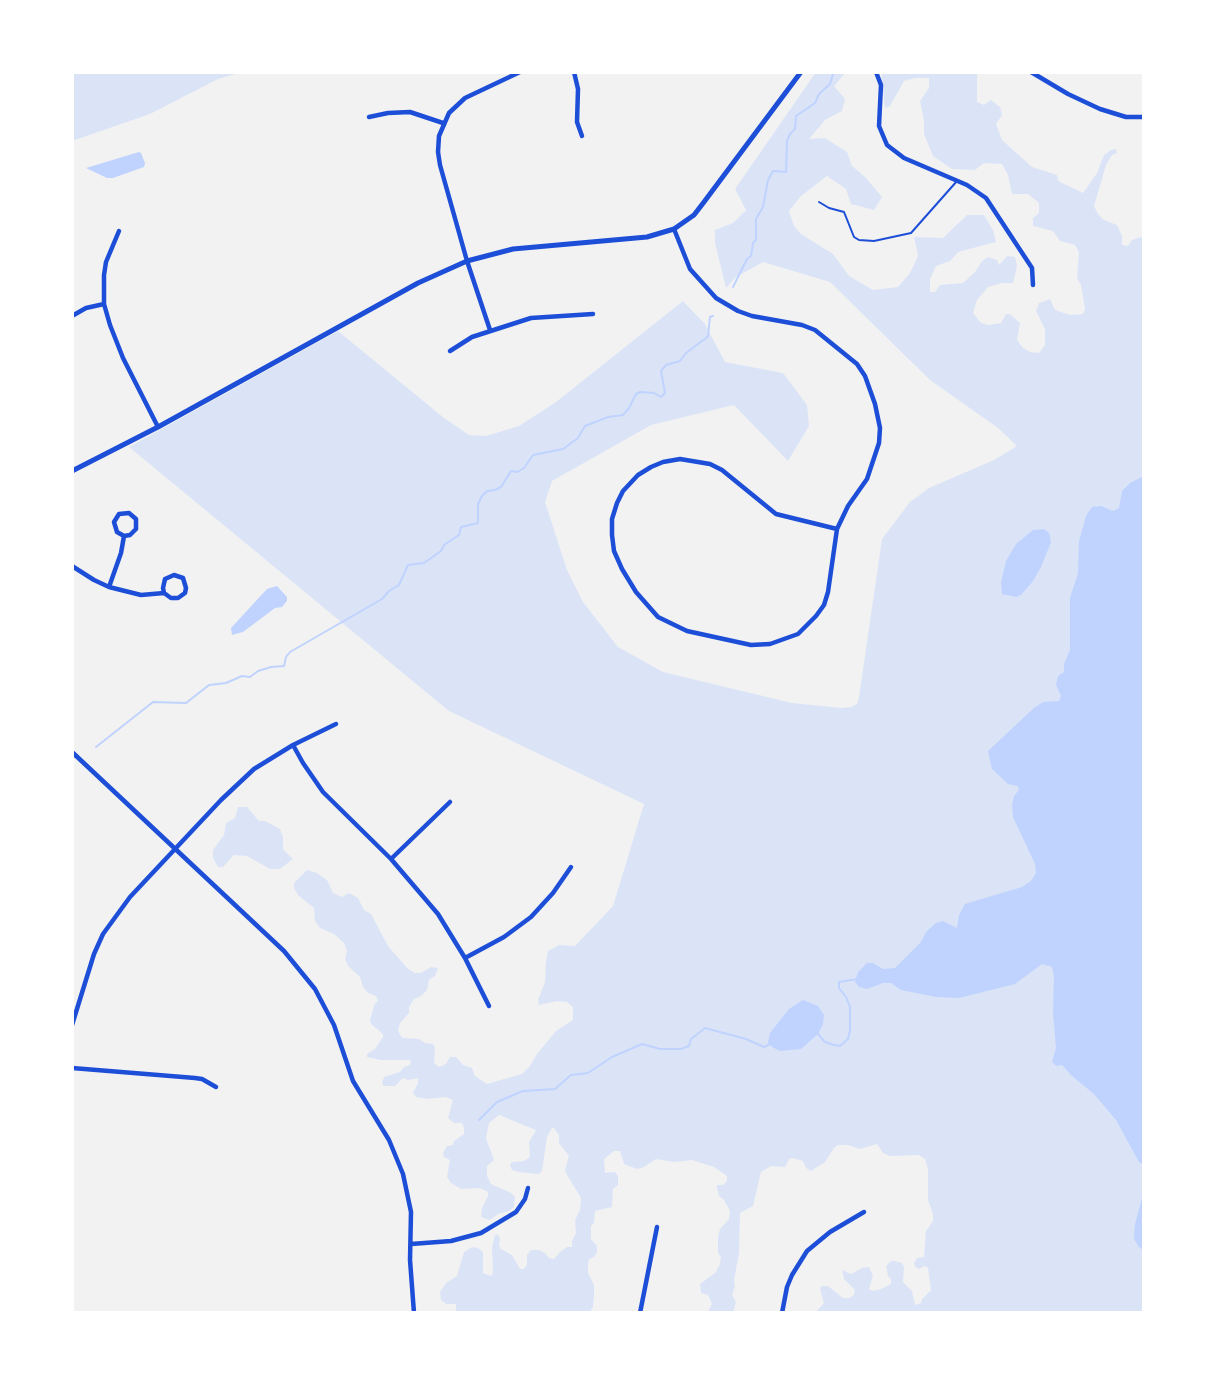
<!DOCTYPE html>
<html>
<head>
<meta charset="utf-8">
<style>
	body { margin:0 }
	#map { position:relative; width:1216px; height:1385px; overflow:hidden; background:#f2f2f2; font-family:"Nunito Sans",sans-serif }
	canvas { display:block }
	.frame { position:absolute; inset:0; border:74px solid #fff; pointer-events:none }
</style>
</head>
<body>
<div id="map">
<canvas width="1216" height="1385"></canvas>
<div class="frame"></div>
</div>
<script>
const ctx = document.querySelector('canvas').getContext('2d');
ctx.lineJoin = 'round';
function fill(path, color) { ctx.fillStyle = color; ctx.fill(path, 'evenodd'); }
const poly = rows => new Path2D(rows.map(r => 'M' + r).join(''));
function trace(path, color, width, dash) { ctx.strokeStyle = color; ctx.lineWidth = width; ctx.lineCap = dash ? 'butt' : 'round'; ctx.setLineDash(dash || []); ctx.stroke(path); }
const green = poly([
	[72,72,243,72,218,79,150,114,72,141],
	[816,72,846,72,834,86,845,99,842,111,825,120,809,139,825,138,847,152,852,166,865,177,882,197,874,210,851,204,846,189,827,176,801,196,789,211,794,226,801,234,833,254,849,276,873,290,898,287,910,273,918,256,914,237,943,238,967,215,984,215,993,230,996,242,958,252,950,261,936,266,930,279,930,292,935,292,940,285,963,283,975,272,982,261,988,257,997,260,999,265,1007,256,1015,257,1017,266,1013,283,1002,283,988,287,977,300,973,313,981,323,988,325,1001,323,1006,314,1010,314,1020,323,1017,340,1023,348,1030,352,1039,353,1045,345,1045,329,1036,311,1039,303,1050,299,1055,310,1070,315,1083,314,1085,309,1081,285,1077,278,1079,252,1075,245,1060,241,1053,231,1033,226,1033,218,1039,213,1039,203,1028,194,1012,194,1008,175,1002,164,984,163,975,170,952,169,933,156,924,134,924,120,920,101,929,88,929,78,916,78,904,81,890,106,885,108,881,72,977,72,977,102,984,105,991,100,1000,107,1002,115,996,124,1002,140,1032,167,1057,175,1058,181,1083,193,1097,173,1104,155,1111,150,1116,149,1117,153,1112,155,1106,165,1094,206,1098,214,1104,220,1117,225,1122,236,1122,245,1128,246,1132,240,1144,236,1144,1313,815,1313,824,1303,820,1289,821,1286,828,1286,843,1298,849,1298,854,1295,855,1290,844,1279,842,1270,851,1274,862,1268,869,1267,873,1276,869,1289,873,1291,881,1289,891,1284,891,1279,888,1276,886,1266,891,1261,894,1261,902,1263,904,1267,903,1282,912,1291,915,1305,921,1303,922,1299,931,1290,928,1268,925,1266,919,1269,915,1267,914,1263,917,1258,924,1257,926,1231,933,1221,933,1214,928,1200,928,1169,925,1159,919,1155,890,1156,883,1153,877,1144,860,1149,848,1145,838,1145,834,1148,825,1162,811,1171,806,1168,803,1161,793,1158,789,1159,785,1167,771,1166,761,1172,753,1206,740,1213,739,1253,734,1280,735,1286,732,1295,736,1302,733,1313,707,1313,712,1304,708,1295,701,1293,700,1284,715,1273,720,1264,721,1257,718,1253,718,1237,720,1229,729,1219,730,1211,724,1200,719,1196,717,1188,717,1185,723,1185,727,1181,727,1176,714,1167,692,1160,674,1162,656,1159,644,1167,637,1169,624,1164,620,1151,614,1151,604,1159,605,1173,615,1172,618,1176,618,1185,613,1189,612,1207,595,1211,594,1223,591,1226,591,1239,597,1246,597,1252,594,1257,589,1259,588,1265,588,1273,594,1285,594,1296,593,1307,589,1313,454,1313,456,1310,456,1304,446,1304,441,1300,440,1292,446,1283,457,1276,464,1252,472,1247,478,1248,483,1252,483,1273,491,1276,493,1273,492,1247,495,1235,497,1234,500,1238,499,1245,501,1249,512,1255,520,1269,524,1269,527,1265,527,1255,531,1250,539,1250,545,1253,549,1258,554,1259,560,1252,567,1247,572,1247,572,1241,576,1233,575,1220,580,1210,581,1198,567,1175,565,1170,569,1156,559,1143,559,1135,554,1128,552,1128,547,1137,542,1171,539,1174,519,1172,512,1170,510,1165,512,1162,524,1161,530,1157,529,1142,536,1130,499,1115,489,1123,486,1138,494,1160,487,1166,487,1176,491,1184,511,1193,515,1197,514,1203,514,1207,509,1211,498,1214,490,1220,481,1217,482,1208,488,1196,488,1192,480,1188,461,1189,451,1183,447,1177,450,1160,444,1157,443,1153,447,1146,453,1145,454,1141,464,1134,464,1128,462,1123,454,1123,448,1118,453,1100,446,1097,427,1099,416,1097,413,1093,418,1083,418,1078,408,1080,403,1078,395,1086,384,1086,382,1083,384,1077,400,1072,404,1067,410,1065,411,1060,381,1060,367,1057,367,1054,375,1049,383,1037,383,1034,371,1024,370,1020,375,1003,378,1001,376,996,368,993,363,987,360,977,348,966,345,958,347,951,344,943,334,934,320,928,315,921,314,908,298,895,294,888,294,883,307,870,317,873,327,880,333,893,342,897,349,893,358,898,364,910,371,914,388,946,408,969,415,973,421,973,431,967,438,968,435,976,429,980,427,990,421,996,414,999,409,1007,409,1013,400,1023,398,1030,400,1035,403,1038,419,1039,425,1043,433,1044,435,1048,434,1063,439,1067,446,1064,450,1057,456,1057,463,1065,472,1068,475,1076,487,1084,522,1074,530,1066,537,1054,556,1031,573,1020,573,1007,567,1002,557,1001,539,1005,538,1000,545,982,546,962,548,951,559,945,575,946,613,906,644,804,449,711,129,447,338,331,444,418,469,435,486,436,519,426,556,402,683,301,705,324,725,362,783,373,807,405,809,426,788,461,734,405,651,425,552,481,545,502,567,570,583,602,618,647,663,672,792,703,841,708,851,707,857,704,859,697,882,539,910,502,929,488,994,460,1017,446,998,428,930,380,830,282,763,262,736,277,726,288,715,243,715,230,733,223,746,210,735,189],
	[238,807,247,807,259,821,265,821,280,829,283,837,283,849,293,859,280,869,270,869,247,856,234,855,223,867,218,867,213,858,213,850,224,835,226,823,235,818]
]);
const water = poly([
	[139,152,141,153,145,163,144,167,113,178,107,178,86,168],
	[1144,476,1144,1165,1139,1162,1116,1120,1094,1094,1072,1076,1062,1065,1056,1066,1052,1062,1056,1048,1053,1012,1054,976,1052,967,1042,964,1015,984,959,998,936,997,901,990,891,983,883,983,867,989,859,987,855,982,858,972,867,963,873,963,883,969,895,968,921,942,926,932,936,923,943,921,957,928,959,915,965,904,1022,887,1031,881,1036,873,1035,864,1013,817,1012,805,1014,796,1019,790,1018,786,1008,784,992,769,988,751,1034,708,1043,702,1059,701,1061,696,1056,685,1058,676,1064,672,1064,664,1070,650,1070,598,1078,573,1079,541,1086,516,1092,507,1101,506,1113,511,1119,508,1122,491,1130,483],
	[1044,529,1049,533,1051,542,1041,567,1033,581,1022,594,1017,597,1002,594,1001,582,1006,561,1016,544,1033,530],
	[277,586,287,597,287,601,282,607,275,608,243,632,232,635,231,628,267,589],
	[803,1000,818,1006,824,1015,823,1024,818,1034,801,1049,780,1051,772,1047,768,1042,770,1033,789,1009],
	[1144,1191,1144,1251,1139,1247,1134,1239,1135,1224]
]);
const stream = poly([
	[733,287,747,259,751,256,753,243,756,240,756,219,763,207,768,180,773,171,786,172,787,141,790,134,795,129,796,116,815,103,819,94,830,84,833,74,836,72],
	[96,747,153,702,186,703,209,685,226,683,242,676,250,677,258,671,271,667,284,666,286,657,290,652,382,599,389,591,399,585,408,565,424,563,441,551,444,545,459,535,461,527,478,523,478,504,482,496,487,491,495,490,501,487,511,471,517,472,524,468,533,455,563,449,578,438,585,426,608,417,623,415,629,408,636,394,640,392,654,393,661,397,665,393,661,371,666,365,680,361,686,353,706,338,708,336,710,317,713,316],
	[818,1034,825,1042,834,1045,840,1046,848,1039,850,1030,850,1007,846,997,839,988,839,982,858,979],
	[479,1120,497,1102,523,1091,555,1089,571,1075,588,1073,612,1057,642,1044,660,1049,681,1049,689,1046,691,1039,705,1028,746,1039,764,1047,772,1043]
]);
const service = poly([
	[819,202,829,208,844,212,854,237,859,240,874,241,911,233,957,181]
]);
const minor = poly([
	[574,72,578,89,577,122,582,136],
	[876,72,881,85,879,126,887,145,904,158,967,185,986,198,1032,268,1033,285],
	[1031,72,1068,94,1100,109,1126,117,1144,117],
	[369,117,388,113,410,112,443,123],
	[674,229,690,269,716,298,738,311,752,316,802,325,815,330,857,364,865,376,875,404,880,428,879,443,867,479,848,506,837,529,828,592,824,605,816,616,798,634,770,644,751,645,687,631,658,617,636,592,622,569,614,551,612,535,612,519,617,503,623,491,638,475,651,467,663,462,680,459,710,464,722,470,776,514,837,529],
	[119,231,106,262,104,275,104,304,110,325,123,358,158,427],
	[72,316,86,308,104,304],
	[490,330,467,261,440,165,438,152,439,136,449,113,465,98,520,72],
	[450,351,472,337,531,318,593,314],
	[72,566,94,580,109,587,141,595,164,593,171,598,178,598,185,593,186,588,183,578,174,575,165,579,163,588,164,593],
	[109,587,121,553,124,536,117,532,114,522,119,514,129,513,136,519,136,529,130,535,124,536],
	[293,745,303,763,323,792,391,859,438,914,465,958,489,1006],
	[72,752,284,951,315,989,334,1025,353,1081,389,1140,403,1174,411,1212,410,1260,414,1313],
	[391,859,450,802],
	[465,958,504,937,531,917,553,893,571,867],
	[72,1025,94,954,103,934,130,897,221,800,254,769,293,745,336,724],
	[72,1068,195,1078,202,1079,216,1087],
	[411,1244,451,1241,481,1233,516,1212,525,1199,528,1188],
	[640,1313,657,1227],
	[782,1313,787,1287,792,1275,807,1251,830,1232,864,1212]
]);
const tertiary = poly([
	[72,471,158,427,418,283,467,261,513,249,647,237,674,229,694,215,704,202,801,72]
]);
fill(green, '#dbe4f7');
fill(water, '#bfd3fe');
trace(stream, '#bfd3fe', 2);
trace(service, '#1d4ed8', 2);
trace(minor, '#1d4ed8', 4.5);
trace(tertiary, '#1d4ed8', 5);
</script>
</body>
</html>
